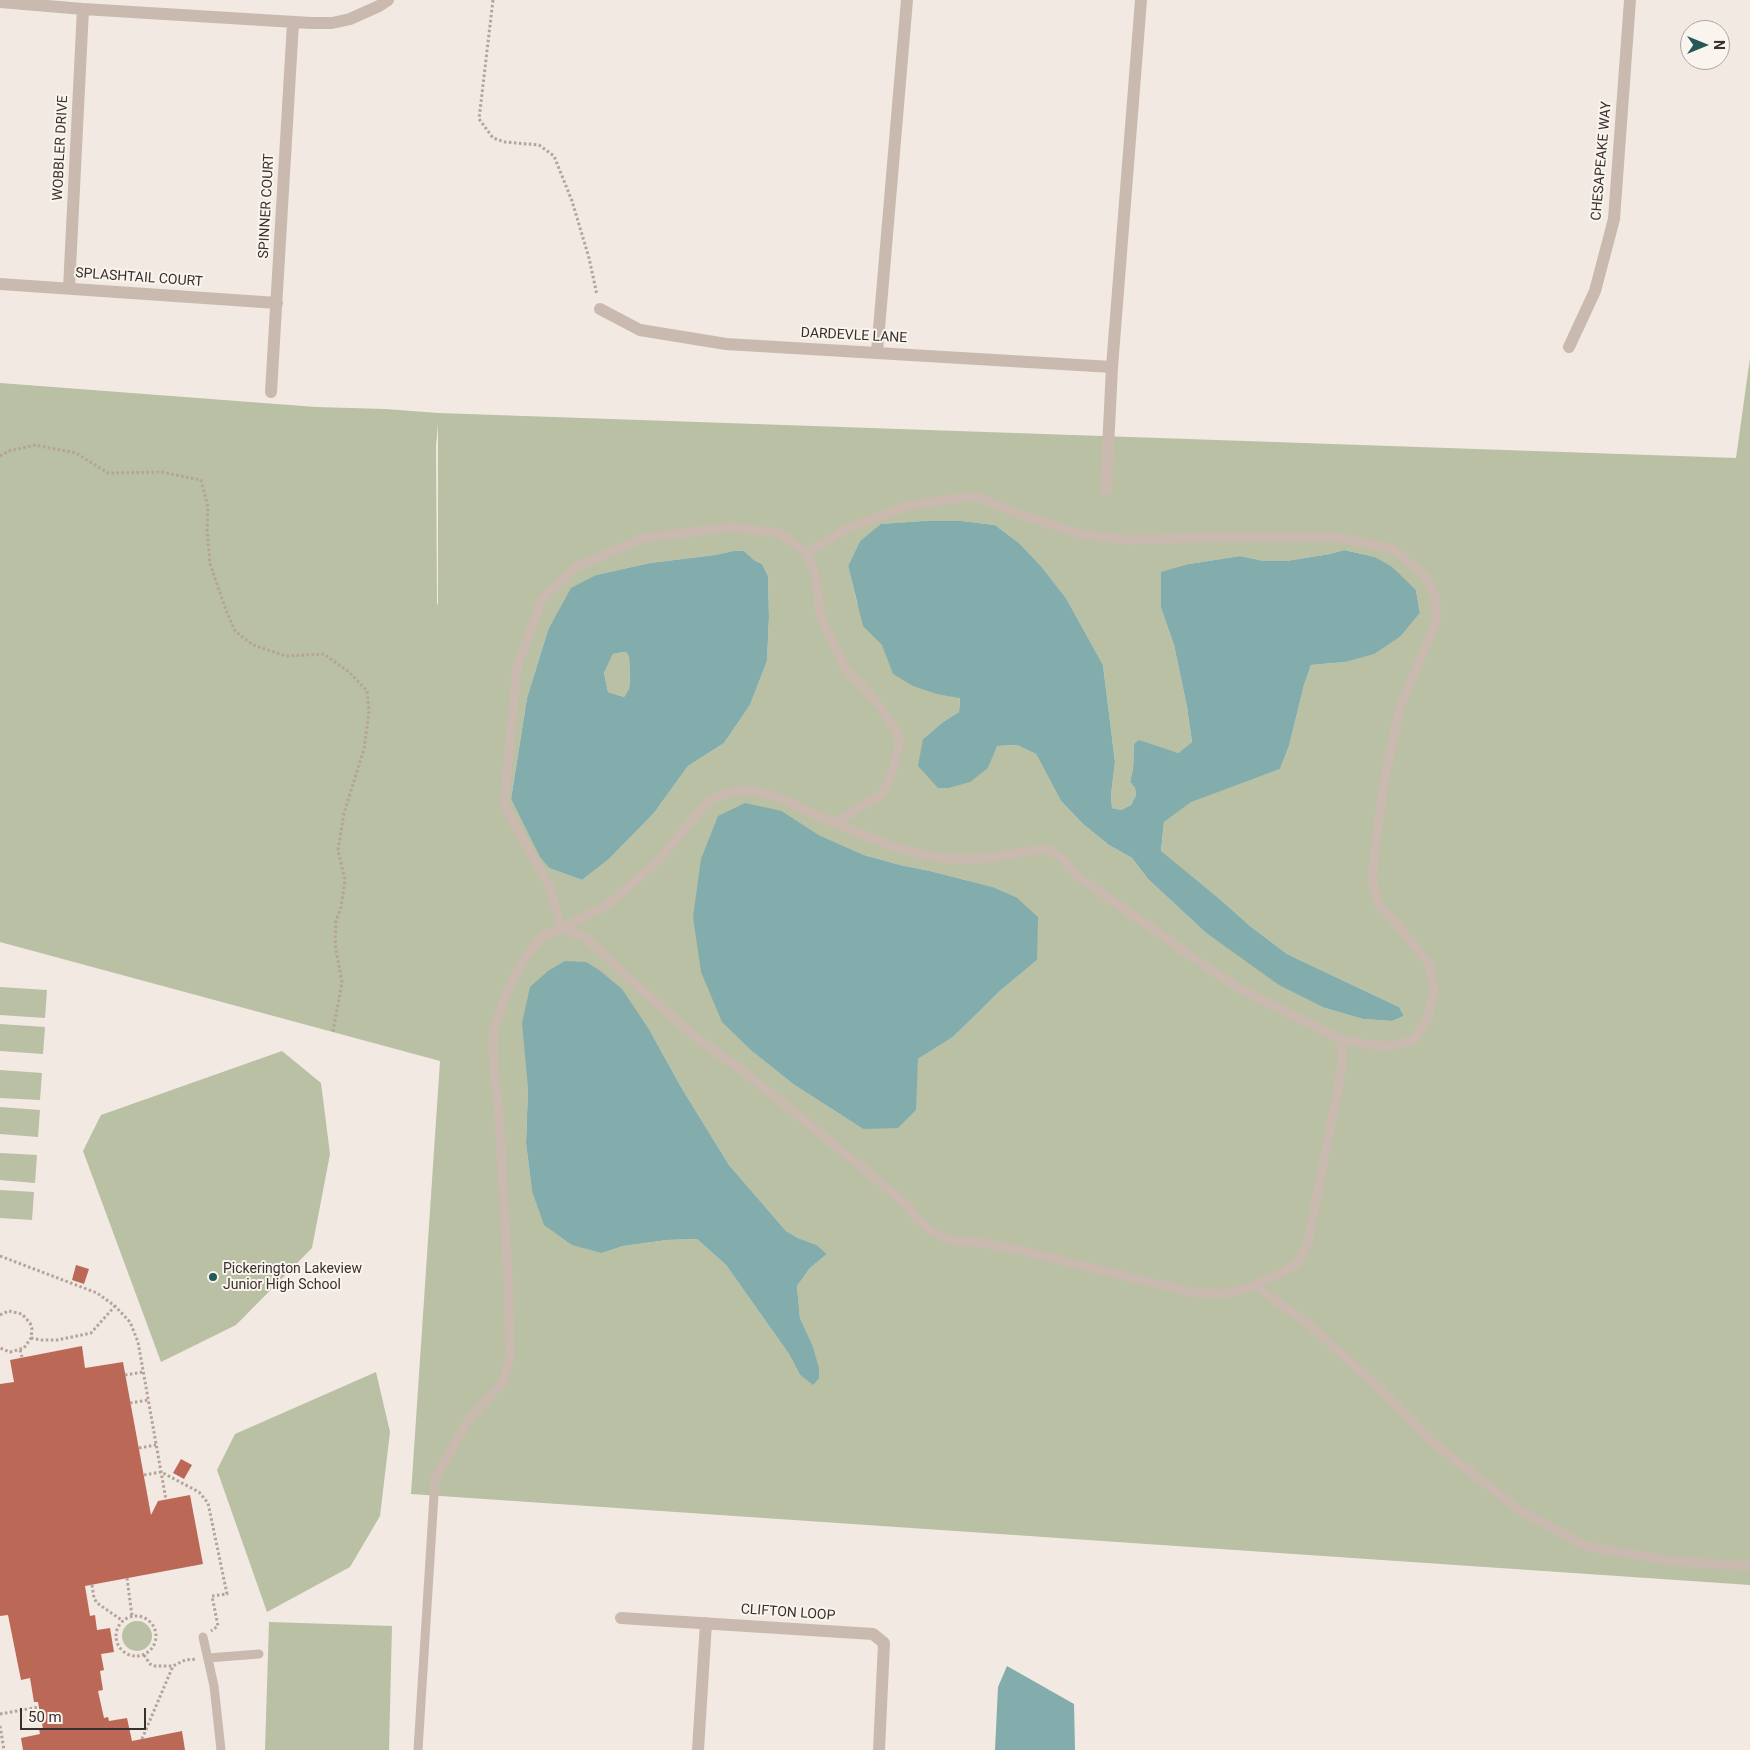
<!DOCTYPE html>
<html>
<head>
<meta charset="utf-8">
<style>
	body { margin:0 }
	#map { position:relative; width:1750px; height:1750px; overflow:hidden; background:#f2e9e2; font-family:Roboto,sans-serif }
	canvas { display:block }
	.north { position:absolute; left:1680px; top:20px; width:50px; height:50px; box-sizing:border-box; background:#faf4ef; border:1px solid #ada5a1; border-radius:50%; rotate:90deg; font-size:14px; font-weight:700; line-height:20px; text-align:center; color:#392f2c }
	.north::after { content:''; display:block; margin:auto; width:18px; height:22px; background:#255857; clip-path:polygon(50% 0,100% 100%,50% 72%,0 100%) }
	.scale { position:absolute; left:20px; top:1708px; width:126px; height:22px; box-sizing:border-box; border:2px solid #392f2c; border-top:0; padding-left:6px; font-size:15px; line-height:18px; white-space:nowrap; color:#392f2c; -webkit-text-stroke:4px #faf4ef; paint-order:stroke }
</style>
</head>
<body>
<div id="map">
<canvas width="1750" height="1750"></canvas>
<div class="north">N</div>
<div class="scale">50 m</div>
</div>
<script>
const ctx = document.querySelector('canvas').getContext('2d');
ctx.lineJoin = 'round';
function fill(path, color) { ctx.fillStyle = color; ctx.fill(path, 'evenodd'); }
const poly = rows => new Path2D(rows.map(r => 'M' + r).join(''));
function trace(path, color, width, dash) { ctx.strokeStyle = color; ctx.lineWidth = width; ctx.lineCap = dash ? 'butt' : 'round'; ctx.setLineDash(dash || []); ctx.stroke(path); }
function drawText(font, color, halo, rows, align = 'center') {
  ctx.font = font + ' Roboto,sans-serif'; ctx.lineWidth = 4; ctx.setLineDash([]); ctx.textBaseline = 'middle'; ctx.strokeStyle = halo; ctx.fillStyle = color; for (const [text, x, y, turn = 0] of rows) {
    ctx.save(); ctx.translate(x, y); ctx.rotate((+turn || 0) * Math.PI / 180); ctx.textAlign = isNaN(turn) ? turn : align; if (halo) ctx.strokeText(text, 0, 0); ctx.fillText(text, 0, 0); ctx.restore();
  }
}
const green = poly([
	[1750,358,1750,1585,411,1494,440,1061,0,942,0,383,316,407,385,409,438,413,1736,458],
	[438,424,438,604,437,605,436,446],
	[922,521,962,521,995,525,1019,543,1041,566,1066,598,1103,665,1115,762,1111,795,1112,808,1121,810,1131,805,1136,795,1135,788,1130,782,1133,769,1134,744,1178,753,1192,742,1187,707,1174,645,1161,608,1189,564,1240,556,1264,561,1286,561,1330,554,1344,550,1375,557,1416,590,1420,613,1401,636,1345,662,1311,665,1304,685,1289,746,1280,769,1191,801,1164,822,1161,852,1222,901,1250,926,1287,954,1399,1007,1404,1016,1392,1021,1363,1019,1325,1008,1205,932,1148,879,1132,858,1109,845,1083,824,1061,801,1036,754,1017,745,996,746,988,768,923,739,943,722,959,712,960,697,940,695,894,674,882,644,857,603,848,566,860,541,882,524],
	[733,551,744,551,754,560,762,564,768,576,769,617,767,661,750,705,724,743,688,766,654,813,609,859,582,880,549,868,540,856,511,799,527,698,548,630,596,575,650,563,715,555],
	[782,811,819,835,864,855,900,865,930,871,993,887,1016,897,1037,960,1001,990,953,1037,918,1059,863,1129,793,1084,753,1052],
	[650,1031,681,1087,729,1165,786,1231,798,1238,817,1245,827,1254,810,1268,797,1286,800,1318,812,1344,813,1384,800,1375,789,1354,726,1265,697,1239,667,1240,623,1246,602,1253,532,1191,526,1143,528,1088],
	[623,652,626,652,629,657,630,677,629,689,624,697,608,692,604,673,613,654],
	[0,987,47,990,45,1018,0,1015],
	[0,1024,45,1027,43,1054,0,1051],
	[282,1051,321,1083,330,1154,312,1248,236,1325,161,1362,83,1151,101,1115],
	[0,1070,42,1073,40,1100,0,1098],
	[0,1107,40,1110,38,1137,0,1134],
	[0,1153,37,1155,35,1183,0,1180],
	[0,1190,34,1192,32,1220,0,1218],
	[376,1372,390,1432,380,1516,350,1567,267,1612,217,1470,235,1434],
	'122 1636a15 15 0 1 1 30 0a15 15 0 1 1-30 0Z',
	[269,1622,392,1626,389,1750,265,1750]
]);
const water = poly([
	[922,521,962,521,995,525,1019,543,1041,566,1066,598,1103,665,1115,762,1111,795,1112,808,1121,810,1131,805,1136,795,1135,788,1130,782,1133,769,1134,744,1139,740,1178,753,1192,742,1187,707,1174,645,1161,608,1161,572,1189,564,1240,556,1264,561,1286,561,1330,554,1344,550,1375,557,1392,567,1416,590,1420,613,1401,636,1374,654,1345,662,1311,665,1304,685,1289,746,1280,769,1191,802,1164,822,1161,851,1222,901,1250,926,1287,954,1399,1007,1404,1016,1392,1021,1363,1019,1325,1008,1279,985,1205,932,1148,879,1132,858,1109,845,1083,824,1061,801,1036,754,1017,745,997,746,988,768,970,782,948,788,938,788,918,766,923,739,943,722,959,712,960,698,940,695,913,686,893,674,882,645,863,626,848,566,860,541,881,524],
	[733,551,744,551,754,560,762,564,768,576,769,617,767,661,750,705,724,743,688,766,654,813,609,859,582,880,549,868,540,857,511,799,527,698,548,630,571,588,596,575,650,563,715,555],
	[623,652,626,652,629,657,630,677,629,689,624,697,608,692,604,673,613,654],
	[745,803,782,811,819,835,864,855,900,865,930,871,993,887,1016,897,1038,917,1037,960,1001,990,953,1037,918,1059,916,1110,898,1128,863,1129,793,1084,753,1052,722,1022,701,972,693,917,701,859,718,816],
	[565,961,586,962,599,970,622,989,650,1031,681,1087,729,1165,786,1231,798,1238,817,1245,827,1254,810,1268,797,1286,800,1318,812,1344,819,1368,819,1378,813,1385,800,1375,789,1354,726,1265,697,1239,667,1240,623,1246,602,1253,572,1245,544,1225,532,1191,526,1143,528,1088,522,1023,530,987,548,971],
	[1007,1666,1074,1704,1075,1750,995,1750,998,1687]
]);
const building = poly([
	[76,1265,89,1269,84,1284,72,1280],
	[82,1346,85,1368,123,1362,151,1515,158,1501,190,1495,203,1564,85,1586,90,1616,95,1615,97,1630,110,1628,114,1652,101,1654,104,1670,100,1671,103,1690,98,1691,104,1718,108,1717,109,1721,127,1718,132,1741,182,1731,185,1750,23,1750,21,1738,40,1734,39,1729,43,1729,38,1702,34,1702,30,1678,21,1680,8,1615,0,1616,0,1384,14,1382,10,1360],
	[181,1459,192,1465,184,1479,173,1473]
]);
const path = poly([
	[493,0,479,119,493,138,505,142,539,145,554,156,572,201,589,258,597,295],
	[0,456,9,451,35,445,76,453,108,473,162,472,201,480,208,507,207,529,210,564,226,610,235,631,253,645,286,656,324,654,349,672,367,691,369,711,364,749,344,813,338,850,345,880,341,907,336,921,335,944,342,982,333,1032],
	[0,1256,97,1293,115,1306,130,1322,138,1342,166,1500],
	[0,1315,9,1311,22,1314,30,1323,32,1329,31,1338,24,1348,10,1352,0,1348],
	[31,1338,41,1340,57,1340,91,1333,115,1306],
	[20,1350,22,1357],
	[125,1375,143,1372],
	[130,1403,148,1400],
	[139,1448,156,1445],
	[144,1475,161,1472,199,1492,208,1503,227,1594,212,1596,218,1626,211,1631],
	[127,1578,132,1616],
	[92,1585,94,1598,97,1603,123,1621],
	'116 1636a20 20 0 1 1 40 0a20 20 0 1 1-40 0Z',
	[144,1655,150,1664,155,1666,173,1666,185,1660,197,1659],
	[0,1714,39,1707],
	[0,1726,4,1750],
	[142,1739,173,1666]
]);
const lane = poly([
	[807,553,846,529,910,505,975,496,1019,514,1080,534,1129,540,1219,537,1335,537,1393,549,1425,576,1436,597,1436,623,1400,707,1384,782,1376,840,1372,880,1378,904,1397,924,1429,964,1434,989,1428,1018,1414,1040,1391,1046,1365,1044,1340,1039],
	[561,929,550,887,504,805,517,667,542,599,574,568,643,538,733,527,779,533,807,553,815,576,821,618,846,669,879,705,900,737,893,770,882,794,836,822],
	[1255,1285,1312,1327,1383,1392,1431,1441,1518,1509,1585,1546,1671,1561,1750,1566],
	[203,1637,214,1686,221,1750],
	[208,1658,259,1654],
	[418,1750,435,1479,468,1420,504,1381,510,1356,508,1277,499,1113,494,1071,493,1032,505,997,519,967,542,936,561,929,603,907,621,894,660,859,707,802,721,795,737,791,754,791,781,798,809,812,866,836,894,847,925,855,950,859,981,859,1041,849,1050,850,1061,857,1077,876,1220,976,1244,991,1340,1039,1342,1047,1342,1064,1338,1089,1307,1246,1297,1263,1281,1273,1255,1285,1227,1294,1195,1293,1015,1249,980,1243,950,1240,931,1231,915,1217,907,1205,864,1169,742,1070,699,1040,628,978,602,952,583,936,561,929]
]);
const street = poly([
	[0,2,83,9,311,23,332,23,350,19,379,6,388,0],
	[0,284,277,303],
	[69,288,83,9],
	[600,309,640,330,726,344,1112,367],
	[1569,347,1595,291,1614,219,1630,0],
	[877,352,907,0],
	[271,392,293,23],
	[1106,489,1112,367,1141,0],
	[621,1618,873,1634,884,1643,879,1750],
	[698,1750,706,1623]
]);
const markers = [
	[213,1277,5,"#255857"]
];
const streetNames = [
	["WOBBLER DRIVE",61,148,-87],
	["CHESAPEAKE WAY",1602,161,-85],
	["SPINNER COURT",267,206,-87],
	["SPLASHTAIL COURT",139,278,4],
	["DARDEVLE LANE",854,336,3],
	["CLIFTON LOOP",788,1613,4]
];
const poiNames = [
	["Pickerington Lakeview",223,1269],
	["Junior High School",223,1285]
];
fill(green, '#b9c0a3');
fill(water, '#83adac');
fill(building, '#bc6856');
trace(path, '#b5a399', 3, [2.5, 2.5]);
trace(lane, '#cab9af', 9);
trace(street, '#cab9af', 12);
for (const [x, y, r, color] of markers) { const dot = new Path2D(); dot.arc(x, y, r, 0, 2 * Math.PI); ctx.fillStyle = color; ctx.fill(dot); trace(dot, '#faf4ef', 2); }
drawText('14px', '#392f2c', '#faf4ef', streetNames);
drawText('14px', '#392f2c', '#faf4ef', poiNames, 'left');
</script>
</body>
</html>
